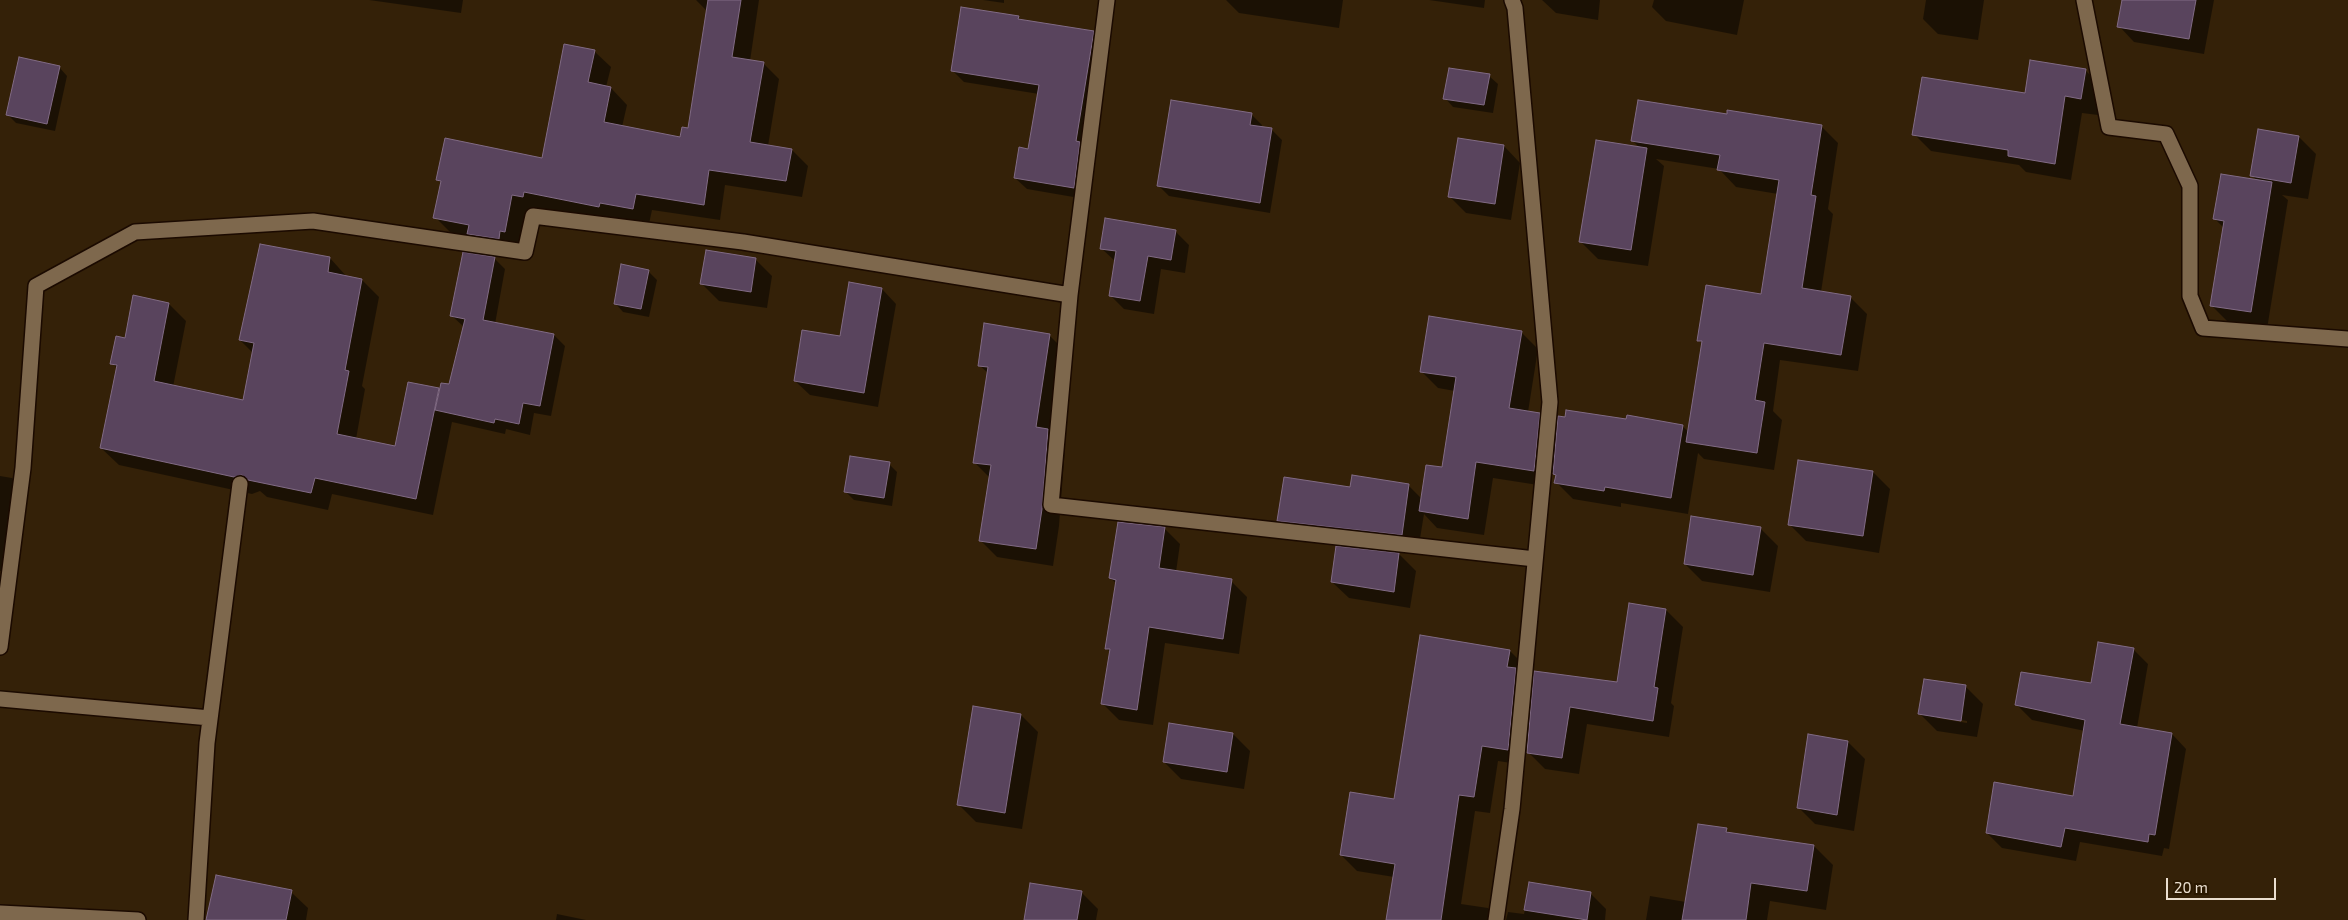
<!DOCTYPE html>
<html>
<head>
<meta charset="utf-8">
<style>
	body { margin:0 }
	#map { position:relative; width:2348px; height:920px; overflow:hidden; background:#342108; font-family:"Exo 2",sans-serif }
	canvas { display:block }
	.scale { position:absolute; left:2166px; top:878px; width:110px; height:22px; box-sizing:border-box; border:2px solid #eadecf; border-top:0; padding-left:6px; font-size:15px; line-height:18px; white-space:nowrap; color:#eadecf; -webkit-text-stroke:4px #2a1800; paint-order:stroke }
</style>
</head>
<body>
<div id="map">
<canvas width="2348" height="920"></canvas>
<div class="scale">20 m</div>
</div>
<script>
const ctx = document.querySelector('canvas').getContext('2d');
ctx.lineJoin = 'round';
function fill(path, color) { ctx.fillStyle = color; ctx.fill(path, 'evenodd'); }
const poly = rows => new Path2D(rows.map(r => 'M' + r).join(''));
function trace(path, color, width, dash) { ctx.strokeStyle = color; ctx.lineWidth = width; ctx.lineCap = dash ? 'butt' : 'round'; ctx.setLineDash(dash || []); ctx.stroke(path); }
const shadow = poly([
	[369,0,463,0,461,13],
	[696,0,759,0,750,61,763,63,779,79,768,146,792,150,808,166,802,197,725,185,720,220,652,210,649,224,616,218,615,222,540,208,539,213,528,211,521,247,451,233,435,217,442,184,438,180,543,159,594,51,611,67,606,87,611,88,627,105,622,127,681,139,690,130,707,11],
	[983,0,1004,0,1004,3],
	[1226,0,1343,0,1339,28,1239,13],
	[1429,0,1485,0,1484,8],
	[1542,0,1600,0,1598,20,1556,13],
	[1654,0,1744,0,1737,35,1666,21,1652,7],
	[1926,0,1984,0,1978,40,1938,34,1923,19],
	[2123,0,2214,0,2204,54,2134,42,2119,26],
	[1018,17,1022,21,1093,32,1105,44,1085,199,1027,189,1015,178,1029,150,1039,94,964,82,952,70],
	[59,67,67,76,55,131,16,123,8,115],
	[2085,70,2102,87,2098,115,2082,113,2071,180,2026,172,2019,165,1931,151,1914,134,2026,95],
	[1489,76,1498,84,1493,113,1453,107,1445,98],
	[1251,114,1262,125,1261,128,1271,129,1282,140,1270,213,1169,196,1158,185],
	[1728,116,1821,126,1838,143,1828,209,1833,214,1821,292,1850,297,1867,314,1858,371,1780,360,1773,411,1782,420,1774,470,1704,459,1698,453,1688,514,1621,503,1621,507,1573,499,1556,482,1557,476,1552,472,1551,487,1493,478,1484,535,1437,528,1424,514,1418,551,1295,537,1278,520,1351,488,1408,485,1422,499,1443,469,1455,391,1438,388,1421,371,1521,332,1538,349,1528,412,1539,414,1558,433,1627,421,1682,426,1689,432,1703,344,1699,340,1762,295,1778,194,1736,187,1719,169,1656,159,1664,166,1648,266,1598,259,1581,242,1640,148,1633,141],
	[2299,137,2316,154,2308,199,2282,195,2288,200,2267,329,2228,322,2211,305,2224,228,2215,219,2257,181,2252,175],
	[1504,146,1520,163,1511,220,1466,213,1449,196],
	[1175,231,1189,245,1185,273,1161,269,1154,314,1124,309,1110,295,1116,262,1101,248],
	[330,258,347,277,362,280,379,297,362,386,365,389,356,439,396,448,439,389,440,391,450,386,464,327,452,316,494,258,505,269,495,324,554,335,565,346,551,416,534,413,530,435,506,429,505,434,452,422,433,515,332,494,328,510,267,497,260,491,252,494,119,465,101,448,118,369,112,363,126,339,169,304,186,321,173,387,244,402,254,354,240,340],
	[755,259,772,276,767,308,719,301,702,284],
	[648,271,657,280,649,317,623,312,615,303],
	[882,289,896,304,878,407,810,395,795,381,841,337],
	[1049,335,1066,352,1054,436,1065,448,1059,526,1053,566,997,557,980,540,990,478,974,462,988,373,979,365],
	[889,464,897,472,892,506,854,500,845,491],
	[1873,472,1890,489,1879,553,1806,541,1789,524],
	[0,476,12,478,28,494,16,573,0,571],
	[1692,518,1761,529,1778,546,1770,592,1702,581,1685,564],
	[1164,528,1180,544,1176,572,1231,581,1247,597,1239,654,1165,643,1153,725,1119,720,1103,704,1110,652,1106,648,1117,584,1110,578],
	[1399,554,1416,571,1410,608,1349,598,1332,582],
	[1666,610,1683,627,1671,703,1674,706,1669,737,1587,724,1579,774,1545,769,1528,752,1535,673,1618,683],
	[2133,649,2148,664,2137,728,2172,734,2186,749,2169,849,2164,848,2162,856,2080,842,2076,861,2002,848,1987,833,2074,797,2085,731,2032,720,2017,705,2092,685],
	[1510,651,1526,667,1524,678,1531,686,1524,765,1498,761,1490,813,1475,811,1461,904,1488,908,1499,920,1387,920,1394,877,1357,871,1341,855,1395,800],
	[1966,687,1983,704,1977,737,1937,731,1920,714],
	[1937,716,1967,721,1967,723,1937,718],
	[1021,715,1038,732,1022,829,976,822,959,805],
	[1233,734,1250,751,1244,789,1181,779,1164,762],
	[1848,742,1865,759,1854,831,1815,824,1798,807],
	[1726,829,1730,834,1814,846,1833,865,1826,910,1770,901,1767,920,1646,920,1650,896,1686,902],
	[1530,883,1590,893,1606,909,1605,920,1506,920,1508,912,1524,914],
	[291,892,308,908,306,920,208,920],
	[1081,892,1098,909,1096,920,1025,920],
	[557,914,586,920,556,920]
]);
const building = poly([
	[708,0,741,0,732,57,764,62,750,142,792,149,786,181,709,170,704,205,636,194,633,209,600,203,599,207,524,192,523,197,512,195,505,232,500,231,499,239,467,234,469,225,433,218,441,181,436,180,445,138,542,158,564,44,595,50,588,82,611,87,604,122,680,137,682,127,688,128,708,0],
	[2122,0,2196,0,2189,39,2117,27,2122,0],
	[961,7,1019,16,1018,19,1094,31,1076,141,1080,142,1074,188,1014,178,1019,147,1028,149,1039,85,951,71,961,7],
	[19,57,60,66,47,124,6,115,19,57],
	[2030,60,2086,69,2081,99,2065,96,2055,164,2008,156,2008,150,1912,135,1922,77,2025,93,2030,60],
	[1449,68,1490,74,1484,105,1443,99,1449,68],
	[1171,100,1252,113,1250,125,1272,128,1260,203,1157,186,1171,100],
	[1638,100,1727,114,1727,110,1822,125,1811,195,1816,196,1802,288,1851,296,1841,355,1764,343,1755,400,1765,402,1757,453,1686,442,1702,341,1697,341,1706,285,1761,294,1779,180,1717,170,1720,155,1631,141,1638,100],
	[2258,129,2299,136,2291,183,2250,176,2258,129],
	[1458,138,1504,145,1495,204,1448,197,1458,138],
	[1596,140,1647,148,1631,250,1579,242,1596,140],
	[2221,174,2272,182,2251,312,2210,306,2224,221,2213,219,2221,174],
	[1105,218,1176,230,1171,260,1148,256,1140,301,1109,296,1116,251,1100,249,1105,218],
	[260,244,330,257,328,272,362,279,345,370,349,371,337,434,395,446,408,382,439,388,416,499,315,478,311,493,248,480,242,475,234,477,100,448,117,365,110,364,116,336,125,338,133,295,169,303,154,381,243,400,254,343,239,340,260,244],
	[706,250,756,258,751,292,700,284,706,250],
	[463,252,495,257,483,320,554,334,540,406,523,403,519,424,495,419,494,423,435,410,441,383,449,384,465,319,450,316,463,252],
	[621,264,649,270,641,309,614,304,621,264],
	[849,282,882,288,864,393,794,381,802,330,840,336,849,282],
	[1429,316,1522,331,1509,408,1540,413,1534,471,1476,462,1468,519,1419,511,1426,465,1442,467,1456,377,1420,372,1429,316],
	[984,323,1050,334,1036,427,1048,429,1042,509,1036,549,979,541,991,465,973,463,988,367,978,366,984,323],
	[1566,410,1626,419,1627,415,1683,425,1671,498,1605,487,1604,491,1554,483,1556,475,1553,474,1558,416,1565,417,1566,410],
	[850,456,890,462,884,498,844,492,850,456],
	[1798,460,1873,471,1863,536,1788,525,1798,460],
	[1352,475,1409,484,1402,535,1277,521,1284,477,1350,487,1352,475],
	[1691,516,1761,527,1753,575,1684,564,1691,516],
	[1118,522,1165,527,1159,568,1232,579,1223,639,1149,627,1137,710,1101,704,1110,649,1105,649,1116,580,1109,578,1118,522],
	[1336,546,1399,553,1394,592,1331,582,1336,546],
	[1629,603,1666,609,1654,687,1658,688,1653,721,1570,707,1562,758,1527,753,1534,671,1617,682,1629,603],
	[1420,635,1510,650,1507,667,1516,668,1508,750,1482,746,1474,797,1459,795,1441,920,1386,920,1395,864,1340,855,1350,792,1394,799,1420,635],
	[2098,642,2134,648,2120,724,2172,733,2155,835,2149,834,2148,842,2065,828,2061,847,1986,833,1994,782,2073,796,2085,720,2015,705,2021,672,2091,683,2098,642],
	[1924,679,1966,685,1961,721,1918,714,1924,679],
	[973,706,1021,714,1005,813,957,805,973,706],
	[1169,723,1233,733,1227,772,1163,762,1169,723],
	[1808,734,1848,741,1837,815,1797,808,1808,734],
	[1698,824,1727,828,1726,832,1814,845,1807,891,1751,883,1746,920,1682,920,1698,824],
	[216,875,292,890,286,920,206,920,216,875],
	[1529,882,1591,892,1587,920,1524,910,1529,882],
	[1030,883,1082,891,1077,920,1024,920,1030,883]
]);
const minor = poly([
	[2084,0,2109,127,2166,134,2190,186,2190,296,2203,328,2348,339],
	[1070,295,1051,505,1535,559],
	[0,647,23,468,36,286,135,232,313,221,525,252,533,216,743,242,1070,295,1107,0],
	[0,699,210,718],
	[0,913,138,920],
	[196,920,207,743,240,484],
	[1496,920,1512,809,1550,402,1515,8,1512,0]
]);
fill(shadow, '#0007');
fill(building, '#59445d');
trace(building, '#816b85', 1);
trace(minor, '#1b0a00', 18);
trace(minor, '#7e684d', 15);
</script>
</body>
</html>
